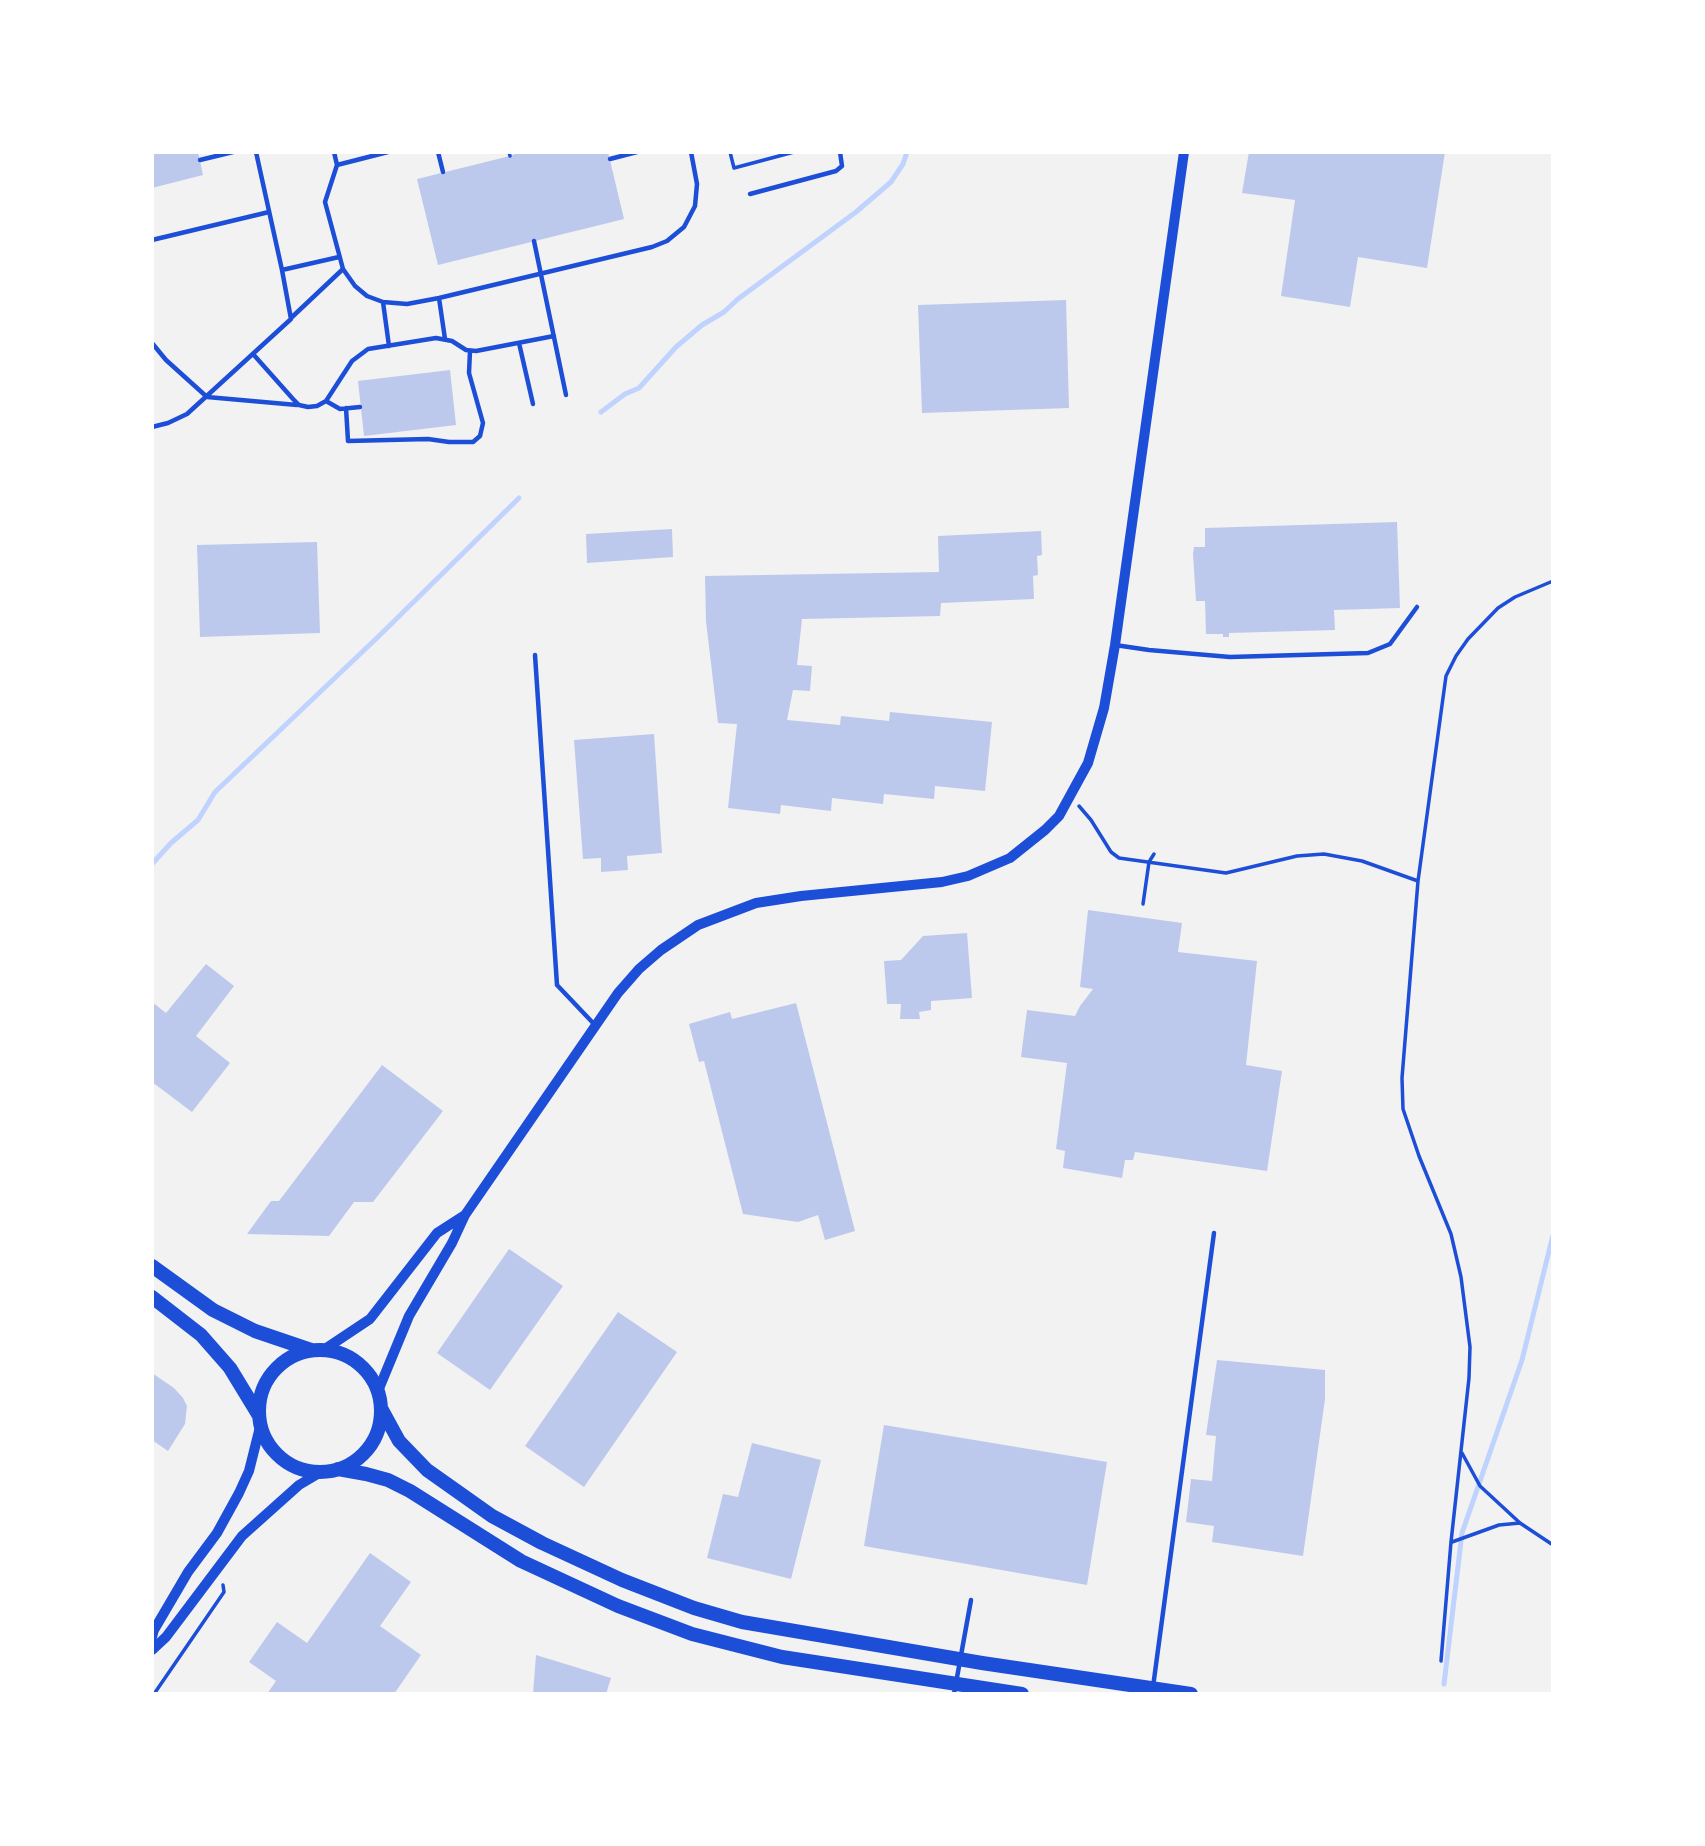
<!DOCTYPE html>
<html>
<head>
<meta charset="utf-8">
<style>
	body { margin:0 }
	#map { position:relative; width:1705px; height:1846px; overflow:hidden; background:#f2f2f2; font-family:Quicksand,sans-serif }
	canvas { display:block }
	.frame { position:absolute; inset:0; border:154px solid #fff; pointer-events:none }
</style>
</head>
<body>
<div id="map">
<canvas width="1705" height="1846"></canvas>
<div class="frame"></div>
</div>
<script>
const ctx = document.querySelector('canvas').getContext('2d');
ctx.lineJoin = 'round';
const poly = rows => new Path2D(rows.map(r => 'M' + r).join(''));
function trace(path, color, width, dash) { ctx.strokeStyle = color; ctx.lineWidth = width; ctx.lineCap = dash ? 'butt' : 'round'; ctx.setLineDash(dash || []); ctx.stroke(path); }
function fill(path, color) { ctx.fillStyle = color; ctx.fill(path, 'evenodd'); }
const stream = poly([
	[601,412,625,394,639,388,676,347,702,325,724,312,738,299,856,212,891,182,903,164,907,152],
	[152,864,171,843,198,820,215,792,380,635,519,498],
	[1444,1684,1462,1533,1522,1360,1553,1235]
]);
const building = poly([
	[152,152,198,152,203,175,152,188],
	[515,152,608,152,624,219,438,265,417,179,510,156,515,154],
	[1249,152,1445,152,1427,268,1358,257,1350,307,1281,296,1295,200,1242,193],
	[1066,300,1069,408,922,413,918,305],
	[450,370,456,425,364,436,358,381],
	[1397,522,1400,608,1334,610,1335,630,1229,633,1229,637,1223,637,1223,634,1206,634,1205,601,1196,601,1193,554,1194,547,1205,547,1205,528],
	[672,529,673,557,587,563,586,534],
	[1041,531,1042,555,1037,556,1038,575,1033,576,1034,599,941,603,940,616,802,619,797,665,812,666,810,691,793,690,787,720,840,725,841,716,889,721,890,712,992,722,985,791,935,786,934,799,884,794,883,804,832,798,831,811,781,805,780,814,728,808,737,724,718,723,706,621,705,576,939,572,938,536],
	[317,542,320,633,200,637,197,545],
	[654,734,662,853,627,856,628,870,601,872,601,858,583,859,574,740],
	[1088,910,1182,923,1178,952,1257,961,1246,1065,1282,1071,1267,1171,1135,1152,1133,1160,1125,1160,1122,1178,1063,1168,1065,1151,1056,1149,1067,1063,1021,1057,1027,1010,1075,1016,1080,1006,1093,989,1080,987],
	[967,933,972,998,931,1001,931,1010,919,1012,920,1019,900,1019,901,1004,887,1004,884,961,901,960,923,936],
	[206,964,234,986,196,1036,230,1063,192,1112,152,1082,152,1002,166,1013],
	[796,1003,855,1231,825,1240,818,1215,798,1222,743,1214,704,1061,699,1062,689,1024,730,1012,732,1019],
	[382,1065,443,1111,373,1202,354,1202,329,1236,247,1234,271,1201,279,1201],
	[509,1249,563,1286,490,1390,437,1353],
	[618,1312,677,1352,584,1487,525,1446],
	[1217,1360,1325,1370,1325,1399,1303,1556,1212,1542,1214,1526,1186,1522,1191,1479,1212,1481,1216,1436,1206,1435],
	[152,1373,174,1388,183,1398,187,1406,185,1424,168,1451,152,1440],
	[884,1425,1107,1462,1087,1585,864,1546],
	[752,1443,821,1460,791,1579,707,1558,723,1494,738,1497],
	[370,1553,411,1582,380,1626,421,1655,394,1694,267,1694,276,1681,249,1662,277,1622,307,1643],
	[536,1655,611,1678,606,1694,533,1694]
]);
const path = poly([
	[509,152,510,156],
	[730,152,734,168,794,152],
	[1079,806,1091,820,1111,852,1119,858,1226,873,1297,856,1324,854,1362,861,1418,881],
	[1143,904,1149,862,1154,854],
	[1462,1453,1480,1486,1520,1523,1553,1545],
	[1452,1542,1499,1525,1520,1523],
	[1441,1661,1451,1542,1469,1378,1470,1347,1461,1277,1451,1234,1419,1156,1403,1109,1402,1078,1418,881,1446,676,1456,656,1468,639,1498,608,1515,597,1553,581],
	[154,1694,224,1592,223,1585]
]);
const service = poly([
	[256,152,282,270,339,257],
	[334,152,337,165,325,202,343,269,355,286,367,296,383,302,407,304,439,298,652,247,667,241,684,227,695,206,697,184,691,152],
	[438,152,443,172],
	[610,159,637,152],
	[200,160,233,152],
	[337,165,388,152],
	[750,194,836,171,842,166,840,152],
	[152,240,269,212],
	[534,241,566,395],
	[439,298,445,339],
	[383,302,389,346],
	[291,318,343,269],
	[152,343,166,360,207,397,297,405],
	[519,343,533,404],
	[253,354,293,399,299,405,308,407,317,406,326,401,352,361,368,349,436,338,452,341,466,350,476,351,554,336],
	[326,401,340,409,360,407],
	[346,408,348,441,428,439,449,442,473,442,480,436,483,423,469,373,470,351],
	[152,427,168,423,187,414,291,319,282,270],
	[1115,645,1149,650,1230,657,1368,653,1390,644,1417,607],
	[535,655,557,985,594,1024],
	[1153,1687,1214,1233],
	[954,1694,971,1600]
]);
const tertiary = poly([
	[325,1349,370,1319,437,1233,465,1215],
	[378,1391,409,1316,452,1243,465,1215,618,993,639,969,661,950,698,925,756,903,801,896,942,882,968,876,1010,858,1045,830,1059,816,1088,763,1104,708,1115,645,1184,152],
	[152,1637,154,1630,188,1572,217,1533,239,1493,249,1471,260,1427],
	[152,1650,166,1637,242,1536,299,1485,321,1472]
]);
const primary = poly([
	[152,1266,213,1310,255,1331,311,1350],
	[152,1297,201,1335,230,1368,258,1414],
	'259 1411a61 61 0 1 1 122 0a61 61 0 1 1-122 0Z',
	[381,1408,399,1441,427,1470,492,1516,542,1543,622,1580,694,1608,742,1622,982,1663,1191,1694],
	[338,1469,366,1474,388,1480,410,1491,521,1561,618,1606,692,1634,782,1657,1022,1694]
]);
trace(stream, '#bfd3fe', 5);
fill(building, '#bdc9ec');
trace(path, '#1d4ed8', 3.5);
trace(service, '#1d4ed8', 4.5);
trace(tertiary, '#1d4ed8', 10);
trace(primary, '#1d4ed8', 14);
</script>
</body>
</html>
